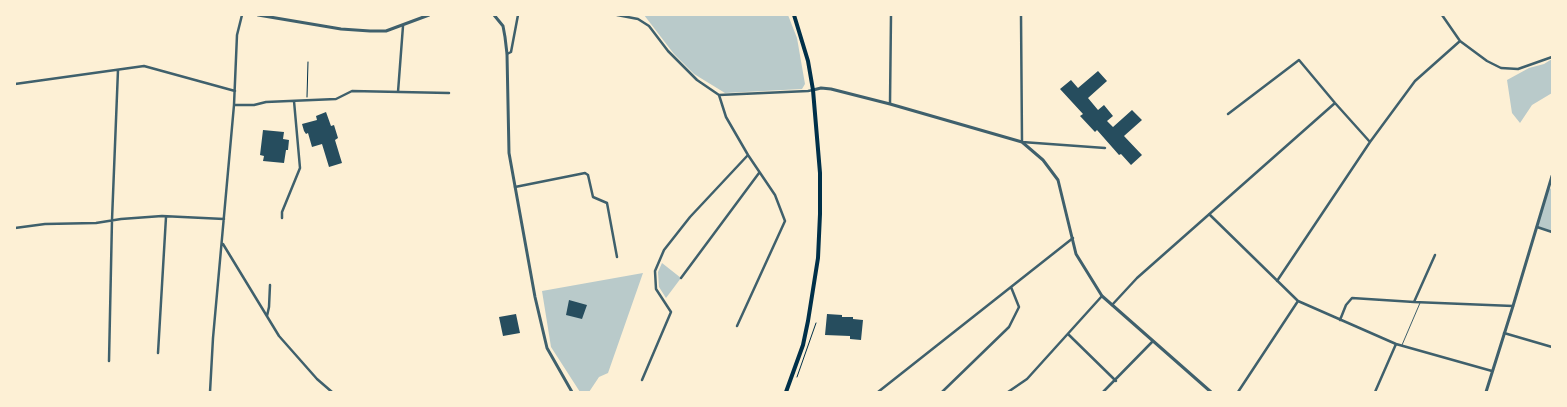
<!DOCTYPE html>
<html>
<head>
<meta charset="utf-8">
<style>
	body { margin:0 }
	#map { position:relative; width:1567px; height:407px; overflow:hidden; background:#fdf0d5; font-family:"Alegreya Sans",sans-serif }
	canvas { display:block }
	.frame { position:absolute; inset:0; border:16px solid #fdf0d5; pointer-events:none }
</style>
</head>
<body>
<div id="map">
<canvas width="1567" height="407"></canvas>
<div class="frame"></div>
</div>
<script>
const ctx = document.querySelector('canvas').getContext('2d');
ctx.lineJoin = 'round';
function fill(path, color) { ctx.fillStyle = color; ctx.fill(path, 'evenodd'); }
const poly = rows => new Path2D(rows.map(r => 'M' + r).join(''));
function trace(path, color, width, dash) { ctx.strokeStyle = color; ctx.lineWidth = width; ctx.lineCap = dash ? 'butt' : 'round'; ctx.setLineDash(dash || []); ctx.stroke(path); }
const green = poly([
	[644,15,788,15,797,38,805,84,802,89,725,93,694,74,674,54],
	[1552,59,1552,93,1532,105,1520,123,1512,113,1507,80,1529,68,1544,64],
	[1548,188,1552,189,1552,232,1536,227],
	[662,263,681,278,666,298,659,287,658,272],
	[643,273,608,373,599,377,589,392,580,392,551,347,542,291]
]);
const building = poly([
	[1098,71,1107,81,1088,98,1098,110,1104,105,1113,116,1107,121,1113,127,1132,110,1142,120,1124,136,1142,155,1131,165,1121,154,1119,155,1097,130,1095,132,1080,116,1083,114,1060,89,1071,80,1078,88],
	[326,112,331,126,334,125,338,138,335,140,342,163,329,167,322,144,312,147,308,133,306,134,304,131,302,124,317,120,316,116],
	[263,130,284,132,283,139,289,140,288,150,286,150,284,163,263,161,264,156,260,155],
	[569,300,587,305,582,319,566,315],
	[516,314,520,333,503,336,499,317],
	[827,314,842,315,842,317,853,317,853,319,863,320,861,340,850,339,850,336,825,335]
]);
const path = poly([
	[307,97,308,62],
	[797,377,816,323]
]);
const service = poly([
	[1402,345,1420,303]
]);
const minor = poly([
	[617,15,638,19,649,26,668,51,697,80,719,95,808,91,813,90],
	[1021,15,1022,142,1105,148],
	[1442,15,1460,41,1487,61,1501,68,1518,69,1552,57],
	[507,54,511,52,518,15],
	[15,84,144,66,235,91],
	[398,92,403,26],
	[719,95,726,117,748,155,775,195,785,221,737,326],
	[890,103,891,15],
	[234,105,254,105,266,102,336,99,352,91,449,93],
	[1228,114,1299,60,1335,103,1370,142],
	[515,187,585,173,588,175,593,197,607,203,617,257],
	[1209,214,1298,301,1396,344,1492,371],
	[282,218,282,212,300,168,294,101],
	[1537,227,1552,232],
	[15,228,45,224,96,223,121,219,162,216,224,219],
	[223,244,279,336,317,379,332,392],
	[681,278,759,173],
	[1277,281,1370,142,1415,81,1460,41],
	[1414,302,1435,255],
	[1112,305,1137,278,1335,103],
	[267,316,269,307,270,285],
	[1340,320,1346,305,1352,298,1414,302,1513,306],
	[1504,333,1552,347],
	[1068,334,1116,381],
	[158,353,166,217],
	[109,361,112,220,118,70],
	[642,380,671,312,656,289,655,271,664,250,690,217,748,155],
	[210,392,213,338,234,105,237,35,242,15],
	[878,392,1073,238],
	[942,392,1009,327,1019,307,1011,287],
	[1008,392,1027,379,1102,296],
	[1103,392,1153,341],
	[1238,392,1298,301],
	[1375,392,1396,344]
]);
const tertiary = poly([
	[258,15,341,29,370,31,386,31,429,15],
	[494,15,503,26,505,37,507,54,509,153,535,297,547,348,572,392],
	[813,90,821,88,831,89,890,104,1022,142,1043,160,1058,180,1076,254,1102,296,1211,392],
	[1486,392,1513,306,1552,176]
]);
const secondary = poly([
	[786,392,803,345,808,321,818,258,820,214,820,173,813,90,808,61,794,15]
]);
fill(green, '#b9caca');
fill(building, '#264d5e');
trace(path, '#003049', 1);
trace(service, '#3f606c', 1);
trace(minor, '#3f606c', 2.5);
trace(tertiary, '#3f606c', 3);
trace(secondary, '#003049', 4);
</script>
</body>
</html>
